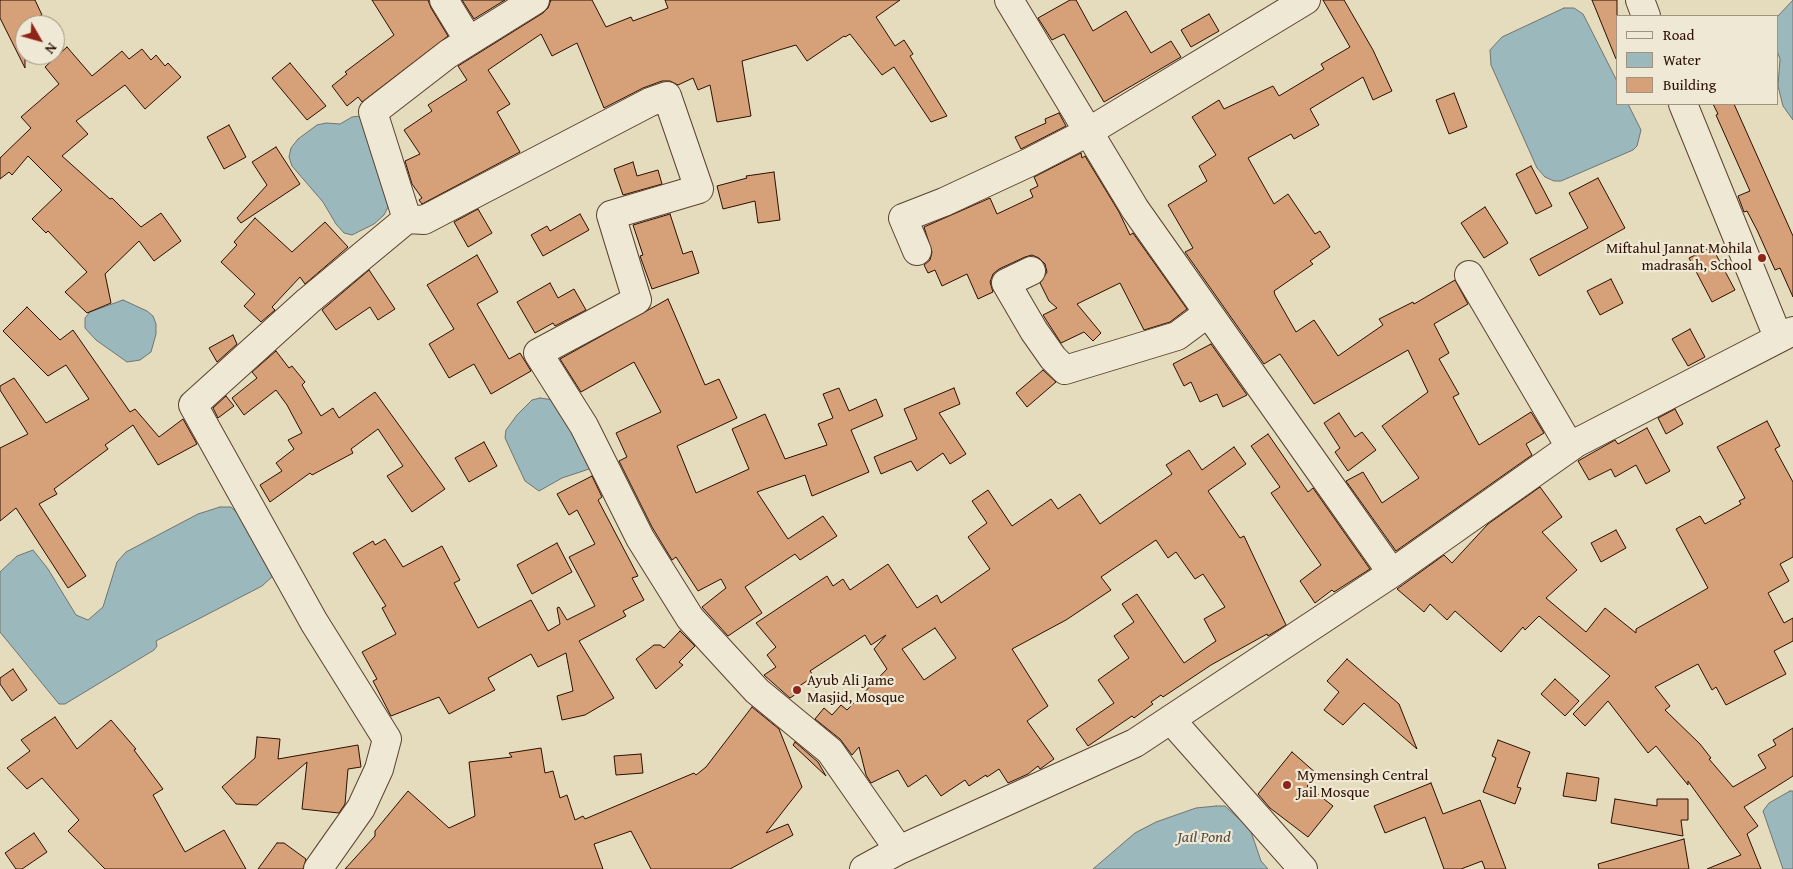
<!DOCTYPE html>
<html>
<head>
<meta charset="utf-8">
<style>
	body { margin:0 }
	#map { position:relative; width:1793px; height:869px; overflow:hidden; background:#e5dbbd; font-family:"Gentium Book Plus",serif }
	canvas { display:block }
	.legend { position:absolute; left:1616px; top:15px; width:162px; height:90px; box-sizing:border-box; background:#eee8d4; border:1px solid #a1917f; margin:0; padding:6px 9px; list-style:none; font-size:15px; color:#2d0f00 }
	.legend li { display:flex; align-items:center; gap:10px; height:25px }
	.legend b { width:25px; border:1px solid #a1917f }
	.north { position:absolute; left:15px; top:15px; width:50px; height:50px; box-sizing:border-box; background:#eee8d4; border:1px solid #a1917f; border-radius:50%; rotate:128deg; font-size:14px; font-weight:700; line-height:20px; text-align:center; color:#2d0f00 }
	.north::after { content:''; display:block; margin:auto; width:18px; height:22px; background:#8f2418; clip-path:polygon(50% 0,100% 100%,50% 72%,0 100%) }
</style>
</head>
<body>
<div id="map">
<canvas width="1793" height="869"></canvas>
<ul class="legend">
<li><b style="height:6px;background:#eee8d4"></b>Road</li>
<li><b style="height:14px;background:#9bb8bc"></b>Water</li>
<li><b style="height:14px;background:#d6a178"></b>Building</li>
</ul>
<div class="north">N</div>
</div>
<script>
const ctx = document.querySelector('canvas').getContext('2d');
ctx.lineJoin = 'round';
function fill(path, color) { ctx.fillStyle = color; ctx.fill(path, 'evenodd'); }
const poly = rows => new Path2D(rows.map(r => 'M' + r).join(''));
function trace(path, color, width, dash) { ctx.strokeStyle = color; ctx.lineWidth = width; ctx.lineCap = dash ? 'butt' : 'round'; ctx.setLineDash(dash || []); ctx.stroke(path); }
function drawText(font, color, halo, rows, align = 'center') {
  ctx.font = font + ' "Gentium Book Plus",serif'; ctx.lineWidth = 4.5; ctx.setLineDash([]); ctx.textBaseline = 'middle'; ctx.strokeStyle = halo; ctx.fillStyle = color; for (const [text, x, y, turn = 0] of rows) {
    ctx.save(); ctx.translate(x, y); ctx.rotate((+turn || 0) * Math.PI / 180); ctx.textAlign = isNaN(turn) ? turn : align; if (halo) ctx.strokeText(text, 0, 0); ctx.fillText(text, 0, 0); ctx.restore();
  }
}
const water = poly([
	[1793,0,1793,120,1783,106,1778,86,1780,59,1777,51,1777,17,1793,0],
	[1564,8,1574,8,1583,14,1617,81,1617,104,1628,104,1641,130,1637,146,1633,150,1561,181,1554,181,1545,177,1537,168,1491,65,1490,50,1502,37,1564,8],
	[361,116,374,160,382,172,389,205,384,215,374,224,352,235,344,233,336,224,323,202,292,166,289,157,291,148,298,139,317,125,326,123,340,124,352,117,361,116],
	[123,300,147,311,153,316,156,324,156,334,151,352,140,360,127,362,96,340,85,328,85,318,90,312,123,300],
	[540,398,554,400,593,465,589,469,562,478,539,491,525,481,505,438,506,430,517,415,532,400,540,398],
	[220,507,231,507,255,529,273,570,273,576,262,586,156,641,157,646,154,650,65,704,59,704,0,632,0,572,17,556,33,550,48,569,76,615,88,620,103,607,117,562,126,552,198,514,220,507],
	[1790,791,1793,791,1793,869,1783,869,1763,811,1769,803,1790,791],
	[1216,806,1225,806,1250,829,1261,861,1268,869,1093,869,1135,833,1156,822,1196,808,1216,806]
]);
const building = poly([
	[0,0,35,0,42,15,25,24,25,68,0,18,0,0],
	[372,0,428,0,431,8,448,36,362,102,358,97,347,106,332,86,347,74,345,72,394,35,372,0],
	[462,0,505,0,474,19,462,0],
	[551,0,592,0,606,27,631,17,633,21,668,8,665,0,900,0,876,17,895,46,904,40,913,54,910,56,947,116,931,122,894,67,882,75,850,34,845,37,844,36,807,61,796,45,742,61,751,116,717,122,710,85,698,90,693,78,678,85,670,81,662,81,643,88,604,108,577,43,552,56,541,34,488,70,510,104,497,112,520,152,422,204,419,200,422,198,412,184,405,161,420,154,404,130,432,111,428,105,467,80,458,66,543,13,548,8,551,0],
	[1070,0,1076,0,1093,31,1126,11,1151,53,1171,41,1181,57,1104,102,1064,34,1052,40,1038,18,1070,0],
	[1323,0,1344,0,1373,50,1392,91,1373,100,1363,77,1310,109,1319,125,1294,139,1291,134,1248,158,1274,204,1288,194,1315,234,1320,231,1330,247,1310,261,1313,264,1274,291,1275,295,1296,332,1314,320,1338,356,1383,325,1379,319,1413,302,1414,304,1455,280,1468,304,1434,324,1449,353,1439,359,1459,394,1453,397,1479,445,1531,412,1544,433,1526,444,1532,455,1396,551,1346,481,1363,472,1382,503,1419,478,1382,426,1428,392,1408,350,1314,404,1280,354,1264,364,1185,252,1193,248,1168,205,1207,181,1199,166,1216,155,1192,117,1219,100,1224,109,1273,86,1279,96,1324,69,1321,64,1350,47,1323,0],
	[1592,0,1617,0,1617,59,1616,59,1592,0],
	[1209,14,1219,31,1191,47,1181,30,1209,14],
	[67,47,92,76,122,51,129,59,142,49,151,60,156,55,165,66,168,63,181,77,145,109,125,85,76,121,88,134,62,156,110,199,112,198,141,227,161,213,181,241,154,261,139,241,105,274,111,303,87,313,65,292,87,272,48,231,46,233,32,219,62,190,28,156,12,175,9,172,0,179,0,158,31,128,21,117,59,84,45,67,67,47],
	[290,63,326,106,307,120,272,78,290,63],
	[1454,93,1467,127,1449,134,1436,100,1454,93],
	[1713,104,1734,104,1793,236,1793,297,1780,268,1775,270,1757,230,1747,211,1744,212,1738,196,1750,191,1716,115,1718,114,1713,104],
	[1059,113,1066,126,1021,149,1015,137,1046,123,1045,119,1059,113],
	[229,125,246,157,224,169,207,137,229,125],
	[276,147,300,184,241,223,237,218,267,185,252,162,276,147],
	[1081,153,1082,158,1085,156,1119,212,1130,235,1133,233,1187,309,1170,322,1144,330,1120,283,1077,304,1101,333,1093,341,1084,332,1061,343,1043,315,1057,308,1049,301,1040,283,1047,272,1045,264,1039,258,1032,255,1025,257,999,269,993,274,990,282,993,292,978,299,967,274,942,286,935,270,928,273,924,265,930,260,932,252,924,227,990,198,997,214,1033,197,1030,190,1038,186,1034,177,1081,153],
	[633,162,637,176,658,170,662,184,623,195,614,169,633,162],
	[1531,166,1552,206,1536,214,1516,174,1531,166],
	[774,172,780,220,758,223,755,201,723,209,717,186,747,178,746,176,774,172],
	[1598,178,1625,228,1539,276,1530,259,1588,228,1569,193,1598,178],
	[1485,207,1508,243,1484,258,1461,223,1485,207],
	[478,209,492,233,468,247,454,222,478,209],
	[580,214,589,230,543,256,531,235,547,226,550,231,580,214],
	[670,214,683,254,692,251,699,273,652,289,640,256,643,255,633,225,670,214],
	[255,218,292,252,325,222,348,247,305,284,300,277,272,307,275,310,261,322,244,306,255,294,221,262,237,245,234,242,255,218],
	[1712,247,1735,290,1712,302,1689,258,1712,247],
	[477,255,498,292,477,304,509,359,520,353,531,371,491,394,474,364,449,378,429,344,454,329,427,285,477,255],
	[369,270,395,309,378,320,370,307,336,330,322,310,369,270],
	[1611,279,1623,303,1600,315,1587,291,1611,279],
	[550,283,558,298,574,289,586,310,555,326,553,323,535,333,517,302,550,283],
	[668,299,705,385,719,379,737,418,677,446,696,493,749,469,732,429,765,414,785,459,827,445,818,424,833,418,823,394,839,388,849,411,876,399,883,416,851,430,869,472,812,496,805,475,757,492,788,539,823,516,837,536,800,560,795,554,745,587,762,613,728,636,702,607,726,588,721,579,698,591,676,557,672,560,652,527,619,461,627,457,616,433,661,412,634,362,581,392,560,359,668,299],
	[27,307,60,340,73,330,130,412,135,409,159,437,183,419,197,444,158,465,133,425,105,445,108,449,54,489,57,494,39,504,86,576,68,588,16,508,0,521,0,448,28,434,0,390,0,386,14,378,46,423,89,399,66,365,48,376,3,331,27,307],
	[1690,329,1705,357,1688,366,1672,339,1690,329],
	[233,335,237,344,217,362,209,348,233,335],
	[1211,344,1247,395,1223,407,1217,394,1200,402,1191,382,1184,386,1173,364,1211,344],
	[276,351,289,368,292,366,305,382,302,385,321,416,333,408,339,418,375,392,445,489,412,512,387,476,403,466,378,429,351,449,353,453,312,475,310,473,270,502,260,485,282,471,276,463,294,449,288,440,302,433,287,405,276,390,244,415,232,398,257,378,252,372,276,351],
	[1043,370,1056,382,1027,407,1016,393,1043,370],
	[954,388,960,404,939,413,966,454,950,464,943,453,917,471,911,461,881,474,874,457,917,439,904,409,954,388],
	[226,396,234,406,218,418,213,408,226,396],
	[1675,409,1683,424,1666,434,1658,418,1675,409],
	[1339,413,1355,437,1362,432,1376,450,1348,471,1335,452,1340,448,1324,423,1339,413],
	[1767,421,1780,446,1775,449,1793,482,1793,557,1780,564,1789,581,1768,593,1784,623,1793,618,1793,641,1774,651,1786,674,1726,705,1716,687,1712,690,1698,664,1655,687,1670,706,1665,710,1700,744,1711,758,1709,759,1733,787,1766,768,1758,755,1776,745,1773,740,1793,728,1793,776,1744,807,1758,826,1747,834,1761,869,1707,869,1741,855,1688,781,1688,785,1656,746,1648,753,1608,701,1585,726,1573,714,1610,676,1539,616,1525,630,1523,627,1501,652,1455,611,1447,620,1430,604,1424,612,1397,589,1444,555,1452,563,1488,524,1540,487,1562,517,1542,532,1577,570,1546,598,1586,632,1605,608,1636,633,1636,629,1708,588,1676,529,1700,516,1705,524,1741,504,1739,501,1745,498,1717,447,1767,421],
	[1647,428,1670,471,1646,484,1636,465,1615,477,1611,469,1589,480,1578,461,1615,440,1618,444,1647,428],
	[1268,434,1308,492,1313,488,1370,569,1334,592,1332,590,1315,603,1300,581,1321,565,1271,493,1280,487,1251,446,1268,434],
	[484,442,497,466,469,482,455,458,484,442],
	[1234,447,1246,464,1208,491,1240,538,1244,536,1286,625,1268,636,1267,634,1211,665,1163,697,1161,695,1151,702,1153,704,1134,718,1132,716,1088,746,1076,729,1114,703,1098,680,1129,658,1114,636,1134,622,1122,604,1137,594,1184,663,1216,641,1204,619,1225,607,1203,574,1195,579,1176,552,1168,558,1156,540,1101,577,1111,590,1066,620,1012,649,1048,706,1027,721,1054,759,1040,769,1038,766,1028,774,1008,783,999,769,987,777,986,775,969,786,965,780,941,796,926,775,908,787,898,770,871,783,866,775,859,747,852,755,840,739,815,719,824,708,832,715,841,705,847,710,887,669,874,649,886,635,871,645,865,635,810,671,814,676,798,687,802,690,790,698,764,675,776,667,767,655,776,647,756,623,827,576,833,586,843,579,850,590,888,564,917,608,937,595,941,603,990,569,968,537,987,523,972,501,988,490,1012,526,1051,499,1058,509,1080,494,1100,524,1172,474,1166,465,1189,450,1202,470,1234,447],
	[935,628,956,658,924,680,902,649,935,628],
	[592,476,602,497,598,500,638,576,632,578,644,600,623,611,626,616,579,641,614,698,585,715,562,720,557,696,573,691,566,653,538,667,531,654,488,678,495,690,449,714,439,697,391,716,373,681,377,679,362,652,396,634,382,608,386,606,353,553,373,541,375,545,385,539,403,567,442,546,460,580,454,583,478,628,531,600,548,631,560,624,557,608,559,607,567,620,595,606,569,557,595,544,577,510,569,515,557,494,592,476],
	[1616,530,1626,548,1601,562,1591,543,1616,530],
	[557,543,572,572,532,594,517,565,557,543],
	[680,631,695,646,679,662,683,665,656,689,636,659,654,645,660,645,664,648,680,631],
	[1347,659,1399,704,1417,749,1364,703,1343,725,1324,710,1339,692,1327,681,1347,659],
	[13,669,27,690,12,701,0,684,0,678,13,669],
	[1555,679,1579,701,1565,716,1541,694,1555,679],
	[752,707,779,729,802,787,766,833,788,824,793,835,730,869,651,869,631,831,594,844,603,869,345,869,375,836,375,831,408,791,449,828,475,816,469,762,512,757,509,753,541,748,545,773,553,771,560,798,567,795,575,820,583,816,585,819,694,773,696,775,706,767,752,707],
	[55,717,77,749,111,720,136,749,134,750,163,789,153,795,185,852,224,830,246,869,105,869,68,831,79,820,42,778,27,789,7,768,30,751,21,740,55,717],
	[257,737,280,739,278,759,358,745,361,767,348,769,345,804,339,813,302,809,307,762,257,805,236,804,222,787,255,758,257,737],
	[1498,740,1530,752,1517,787,1521,788,1515,804,1483,792,1496,758,1492,756,1498,740],
	[795,742,818,762,826,776,793,745,795,742],
	[1292,752,1317,774,1307,786,1333,806,1308,837,1270,808,1258,794,1292,752],
	[641,754,643,773,616,775,614,756,641,754],
	[1567,773,1599,778,1596,801,1563,796,1567,773],
	[1431,783,1443,814,1480,800,1506,869,1485,869,1482,861,1461,869,1444,869,1425,817,1385,833,1374,806,1431,783],
	[1615,799,1657,806,1657,799,1688,799,1688,820,1681,820,1683,836,1611,823,1615,799],
	[34,833,47,852,22,869,16,869,5,853,34,833],
	[1684,839,1689,869,1599,869,1598,864,1684,839],
	[277,843,284,843,306,859,303,869,258,869,277,843]
]);
const minor = poly([
	[444,0,469,41],
	[1009,0,1135,209,1392,573],
	[1640,0,1646,16],
	[1683,104,1778,337],
	[407,219,424,220,650,102,667,96,699,189,611,215,637,300,538,353,584,426,640,538,690,618,757,691,830,751,899,850],
	[917,251,903,218,944,202,1030,162,1088,132,1306,0],
	[1031,271,1006,283,1034,331,1053,358,1065,370,1177,336,1208,313],
	[1469,275,1570,447],
	[1171,720,1303,869],
	[318,869,361,808,379,769,387,739,314,622,193,405,308,301,407,219,373,112,448,54,535,0],
	[864,869,899,850,1135,743,1392,573,1576,443,1793,331]
]);
const markers = [
	[1762,258,5,"#8f2418"],
	[797,690,5,"#8f2418"],
	[1287,785,5,"#8f2418"]
];
const poiNames = [
	["Miftahul Jannat Mohila",1752,249,"right"],
	["madrasah, School",1752,266,"right"],
	["Ayub Ali Jame",807,681],
	["Masjid, Mosque",807,698],
	["Mymensingh Central",1297,776],
	["Jail Mosque",1297,793]
];
const waterNames = [
	["Jail Pond",1204,838]
];
fill(water, '#9bb8bc');
trace(water, '#6f7471', 1);
fill(building, '#d6a178');
trace(building, '#2d0f00', 1);
trace(minor, '#5b422f', 30);
trace(minor, '#eee8d4', 28);
for (const [x, y, r, color] of markers) { const dot = new Path2D(); dot.arc(x, y, r, 0, 2 * Math.PI); ctx.fillStyle = color; ctx.fill(dot); trace(dot, '#eee8d4', 2); }
drawText('15px', '#2d0f00', '#eee8d4', poiNames, 'left');
drawText('italic 16px', '#544a42', '#eee8d4', waterNames);
</script>
</body>
</html>
